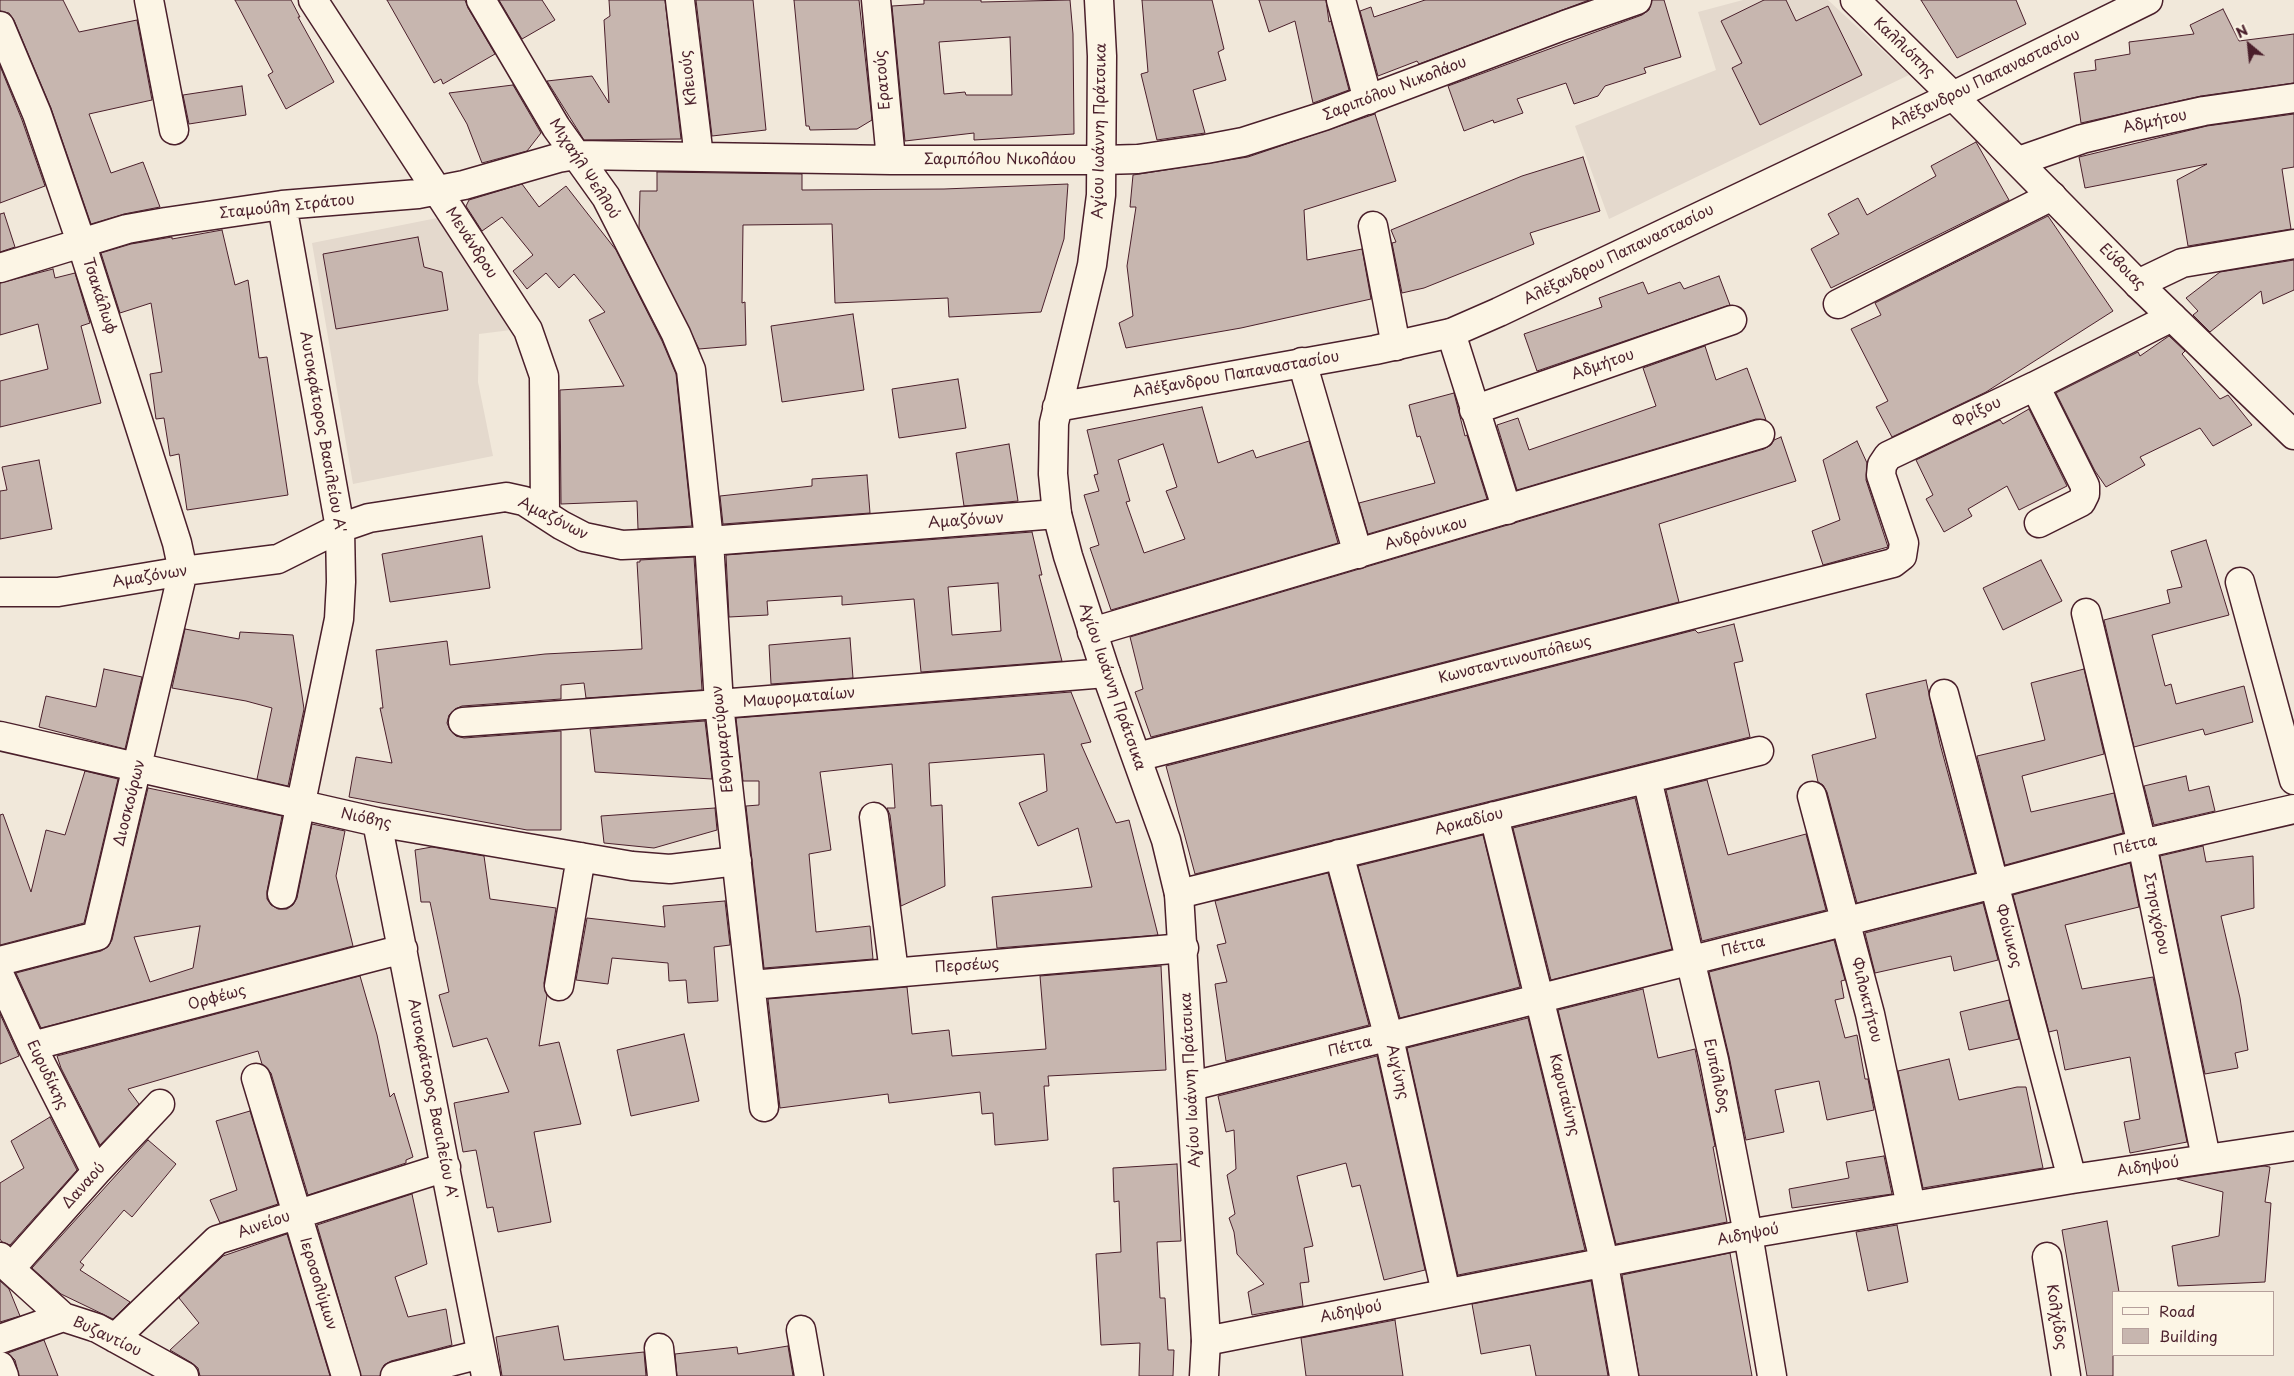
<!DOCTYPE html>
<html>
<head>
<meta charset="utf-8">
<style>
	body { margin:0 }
	#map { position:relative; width:2294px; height:1376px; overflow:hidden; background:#f1e8da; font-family:"Playpen Sans",sans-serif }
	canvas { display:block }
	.legend { position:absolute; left:2112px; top:1291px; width:162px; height:65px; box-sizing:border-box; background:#fcf5e5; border:1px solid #b59f9b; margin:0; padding:6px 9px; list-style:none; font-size:15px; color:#4a1f2b }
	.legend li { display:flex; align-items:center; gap:10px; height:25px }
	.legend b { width:25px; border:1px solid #b59f9b }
	.north { position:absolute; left:2224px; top:20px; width:50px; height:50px; -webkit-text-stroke:4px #fcf5e5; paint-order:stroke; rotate:332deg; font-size:14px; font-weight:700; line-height:20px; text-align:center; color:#4a1f2b }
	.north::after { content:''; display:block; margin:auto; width:18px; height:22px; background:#4a1f2b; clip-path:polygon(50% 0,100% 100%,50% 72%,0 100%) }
</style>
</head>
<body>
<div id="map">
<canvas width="2294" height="1376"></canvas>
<ul class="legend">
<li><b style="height:6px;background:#fcf5e5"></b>Road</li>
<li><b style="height:14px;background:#c7b6af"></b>Building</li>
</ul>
<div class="north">N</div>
</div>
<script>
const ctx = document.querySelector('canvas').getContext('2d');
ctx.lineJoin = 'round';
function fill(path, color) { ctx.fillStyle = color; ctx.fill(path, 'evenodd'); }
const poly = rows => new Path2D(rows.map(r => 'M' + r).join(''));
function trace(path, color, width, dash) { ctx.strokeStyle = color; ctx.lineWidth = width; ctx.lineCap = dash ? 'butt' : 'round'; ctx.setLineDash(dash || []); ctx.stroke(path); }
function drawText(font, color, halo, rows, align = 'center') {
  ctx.font = font + ' "Playpen Sans",sans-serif'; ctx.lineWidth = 5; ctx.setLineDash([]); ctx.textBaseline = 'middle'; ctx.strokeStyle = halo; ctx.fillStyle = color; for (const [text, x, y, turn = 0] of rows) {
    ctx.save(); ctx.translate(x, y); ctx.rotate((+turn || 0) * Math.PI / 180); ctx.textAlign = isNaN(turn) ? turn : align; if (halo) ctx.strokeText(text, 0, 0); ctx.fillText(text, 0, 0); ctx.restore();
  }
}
const built = poly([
	[1743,0,1828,0,1909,75,1609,219,1575,126,1716,70,1698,12],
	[442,217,511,330,479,334,478,382,493,456,353,484,312,243]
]);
const building = poly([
	[0,0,63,0,79,32,137,20,152,100,89,114,111,173,143,162,160,207,124,214,91,224,51,108,14,20,9,13,0,11,0,0],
	[235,0,291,0,300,17,298,17,334,82,286,109,268,75,273,72,235,0],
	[387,0,465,0,468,8,495,54,443,84,441,79,434,83,387,0],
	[499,0,542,0,555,20,522,39,499,0],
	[609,0,665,0,681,139,584,140,547,81,592,76,609,103,604,20,610,16,609,0],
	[696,0,753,0,766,130,712,136,696,0],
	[794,0,859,0,872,120,857,129,810,130,809,126,806,126,794,0],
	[924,0,981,0,981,2,1070,0,1073,34,1074,134,974,140,974,133,905,141,892,6,924,4,924,0],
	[1010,37,1012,95,966,95,965,92,944,94,939,42,1010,37],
	[1142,0,1212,0,1224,49,1218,52,1226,80,1193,90,1205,133,1157,140,1141,74,1148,72,1142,0],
	[1259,0,1326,0,1329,22,1331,21,1349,90,1313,103,1295,21,1269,32,1259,0],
	[1425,0,1589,0,1419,64,1417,61,1378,76,1360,11,1371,7,1374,17,1425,0],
	[1652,0,1664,0,1681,57,1644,68,1646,73,1605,86,1598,96,1574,104,1566,83,1517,99,1523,113,1494,123,1493,120,1464,131,1448,86,1642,15,1649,10,1652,0],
	[1764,0,1786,0,1796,21,1828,6,1862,75,1760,125,1732,68,1742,63,1721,21,1764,0],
	[1921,0,2016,0,2026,24,1957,58,1921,0],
	[2223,9,2239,41,2294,34,2294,83,2201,96,2081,123,2074,73,2096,70,2095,60,2130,54,2129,42,2194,34,2190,25,2223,9],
	[0,66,22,120,45,186,0,203,0,66],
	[513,85,541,133,527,151,482,163,467,124,449,93,513,85],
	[242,86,246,115,189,124,183,95,242,86],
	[1375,114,1396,181,1304,210,1307,260,1362,249,1371,299,1241,328,1126,348,1119,323,1133,316,1127,266,1136,207,1130,207,1133,175,1248,157,1375,114],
	[2294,114,2294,167,2282,169,2291,229,2188,246,2177,180,2207,164,2085,188,2079,157,2207,126,2294,114],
	[1976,142,2009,200,1831,288,1811,249,1839,234,1828,214,1858,198,1867,215,1936,176,1931,166,1976,142],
	[1583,157,1600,211,1530,233,1534,244,1424,288,1402,293,1392,243,1396,242,1391,230,1522,176,1583,157],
	[657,172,802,174,802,190,944,189,1068,184,1064,239,1041,312,949,317,948,298,835,303,832,224,743,225,742,303,745,302,746,345,699,349,639,228,640,191,657,191,657,172],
	[522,184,539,207,566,186,616,250,662,341,676,374,692,526,638,529,637,501,561,504,560,390,624,386,589,320,605,312,574,274,559,288,546,273,527,289,513,271,533,255,502,217,482,231,466,206,469,200,522,184],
	[4,213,15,247,0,252,0,214,4,213],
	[2048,216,2113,311,1986,392,1892,437,1876,407,1888,401,1851,329,1881,315,1875,303,2048,216],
	[222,230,235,285,248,280,259,358,267,357,288,495,187,510,179,454,170,456,164,418,156,419,150,374,162,372,151,303,120,313,101,253,131,244,172,237,172,239,222,230],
	[418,237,424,267,442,272,448,310,336,329,323,254,418,237],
	[2294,260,2294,290,2263,304,2261,291,2210,332,2193,315,2198,311,2186,298,2220,272,2294,260],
	[53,269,55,278,75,273,90,323,81,326,101,403,0,427,0,381,48,369,38,324,0,335,0,283,53,269],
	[1719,276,1730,305,1537,371,1524,334,1602,307,1599,298,1643,282,1648,294,1680,282,1684,289,1719,276],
	[853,314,864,390,782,402,771,326,853,314],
	[2169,336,2185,351,2182,354,2220,399,2228,395,2252,425,2213,446,2200,428,2140,457,2145,465,2106,487,2095,471,2056,393,2138,352,2140,356,2169,336],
	[1705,346,1716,380,1747,368,1766,420,1756,419,1517,490,1497,425,1518,418,1529,450,1656,406,1643,368,1705,346],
	[958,379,966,428,899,438,892,389,958,379],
	[1454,393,1465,436,1467,435,1487,499,1368,534,1359,503,1435,483,1420,436,1417,437,1409,405,1454,393],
	[1202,407,1218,463,1253,450,1256,458,1309,441,1338,543,1111,610,1090,548,1099,545,1084,495,1099,491,1094,475,1098,474,1087,430,1202,407],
	[1163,444,1177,487,1166,491,1185,539,1144,553,1126,502,1130,501,1118,460,1163,444],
	[2029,409,2067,486,2019,510,2007,486,1968,509,1972,516,1944,532,1926,499,1933,495,1916,460,2000,420,2003,424,2029,409],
	[1781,437,1796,481,1659,524,1679,602,1151,737,1135,692,1143,689,1130,637,1764,449,1771,445,1774,440,1781,437],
	[1857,441,1867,463,1866,480,1888,547,1823,565,1812,531,1840,520,1823,460,1857,441],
	[1009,444,1018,501,964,506,956,453,1009,444],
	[39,460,52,529,0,539,0,491,7,490,2,467,39,460],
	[867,475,870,513,723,524,720,496,812,486,812,479,867,475],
	[1032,532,1042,575,1039,575,1062,661,921,672,914,599,842,605,842,596,767,601,768,615,729,617,726,555,1032,532],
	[998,583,1001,631,952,635,948,587,998,583],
	[482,536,490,588,390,602,382,554,482,536],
	[2206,540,2229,615,2152,635,2165,686,2171,684,2176,704,2244,686,2253,722,2205,735,2203,729,2134,747,2104,620,2170,603,2167,590,2182,587,2171,551,2206,540],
	[694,557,702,690,586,698,584,683,561,685,561,699,462,706,455,709,449,715,447,723,450,730,456,736,464,738,561,731,561,830,527,830,349,797,356,757,392,763,380,708,383,708,376,650,447,641,450,665,545,654,642,649,637,562,640,562,640,560,694,557],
	[2041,560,2062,601,2003,630,1983,588,2041,560],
	[1734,624,1743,661,1734,663,1750,737,1195,874,1166,766,1695,630,1698,633,1734,624],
	[185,629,239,639,240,632,293,635,304,709,288,786,257,779,272,708,246,701,172,688,185,629],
	[850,638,853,678,771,684,769,645,850,638],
	[104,669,142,677,125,749,39,727,46,696,96,707,104,669],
	[2084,669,2104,754,2022,776,2031,812,2114,793,2123,833,2005,865,1977,756,2045,740,2031,683,2084,669],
	[1926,680,1940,744,1975,873,1857,903,1827,792,1823,785,1818,782,1812,755,1876,738,1866,694,1926,680],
	[1071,692,1091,742,1081,744,1116,823,1129,820,1158,935,997,948,992,897,1092,887,1078,828,1038,846,1019,803,1047,791,1044,754,929,763,931,806,942,805,945,886,901,906,890,815,887,808,895,808,892,764,820,772,831,850,809,854,816,932,870,926,873,959,764,968,746,806,759,805,759,781,743,781,736,718,1071,692],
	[705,721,712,779,595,772,590,729,705,721],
	[85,771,118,779,84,923,0,945,0,815,3,814,31,892,46,830,65,835,85,771],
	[2186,776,2189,791,2209,786,2215,811,2154,825,2144,786,2186,776],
	[1707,780,1728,855,1806,834,1826,910,1702,941,1666,790,1707,780],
	[148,788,282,816,267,891,267,899,271,905,278,909,287,909,293,905,297,898,312,824,345,831,336,876,353,946,41,1028,16,973,101,951,108,947,112,940,148,788],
	[200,926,193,968,150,982,134,937,200,926],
	[1635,798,1672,949,1551,980,1513,828,1635,798],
	[715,808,717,830,654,848,604,843,601,816,715,808],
	[1483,835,1520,987,1400,1018,1358,866,1483,835],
	[2203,846,2206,862,2253,856,2254,908,2221,916,2240,998,2248,1050,2235,1053,2238,1068,2205,1074,2160,856,2203,846],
	[432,847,484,856,490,899,556,908,544,983,547,995,539,1046,559,1042,581,1124,534,1132,551,1222,498,1232,493,1207,487,1208,476,1150,463,1152,454,1103,509,1092,487,1038,453,1047,439,995,449,992,430,902,421,902,415,850,432,847],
	[2130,863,2139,907,2065,925,2082,989,2153,977,2187,1142,2130,1153,2124,1122,2140,1119,2130,1057,2065,1070,2057,1030,2049,1032,2013,895,2130,863],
	[1328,873,1369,1025,1226,1061,1215,984,1227,982,1217,945,1226,943,1215,901,1328,873],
	[725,901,730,945,714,947,718,1001,688,1003,686,980,669,981,668,963,612,958,608,984,576,980,587,918,665,927,663,906,725,901],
	[1983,903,1998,960,1954,971,1951,956,1875,973,1865,933,1983,903],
	[1834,940,1845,980,1841,981,1844,998,1835,1000,1845,1038,1857,1035,1865,1079,1868,1079,1874,1110,1827,1120,1819,1081,1775,1090,1784,1132,1746,1140,1729,1056,1709,972,1834,940],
	[1161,966,1166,1070,1048,1076,1049,1086,1044,1086,1048,1140,995,1145,993,1113,982,1114,980,1092,889,1103,888,1094,780,1108,768,999,907,987,912,1034,949,1030,952,1056,1046,1049,1040,976,1161,966],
	[360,976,377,1035,390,1097,394,1093,413,1157,406,1160,406,1163,308,1195,271,1073,262,1064,258,1051,128,1089,139,1104,100,1145,61,1068,57,1056,360,976],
	[1643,989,1658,1058,1695,1049,1715,1146,1713,1147,1727,1222,1616,1244,1558,1010,1643,989],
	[2009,1000,2019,1039,1969,1050,1960,1012,2009,1000],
	[0,1014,19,1056,0,1064,0,1014],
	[1528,1018,1585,1250,1458,1275,1407,1048,1528,1018],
	[684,1034,699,1101,631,1116,617,1050,684,1034],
	[1377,1056,1425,1270,1384,1280,1360,1185,1352,1187,1346,1163,1297,1176,1313,1246,1304,1248,1309,1282,1300,1283,1303,1306,1252,1315,1248,1292,1264,1284,1237,1254,1234,1232,1229,1218,1235,1214,1227,1175,1236,1169,1234,1130,1226,1132,1218,1096,1377,1056],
	[1949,1059,1959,1100,2017,1087,2026,1087,2043,1168,1923,1188,1898,1071,1949,1059],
	[250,1111,278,1204,220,1223,210,1200,237,1190,216,1121,250,1111],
	[50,1117,77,1170,10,1245,2,1242,0,1239,0,1183,24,1168,11,1141,50,1117],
	[148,1140,176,1164,132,1217,124,1210,80,1262,84,1265,80,1270,130,1302,113,1319,61,1294,32,1268,148,1140],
	[1884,1156,1892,1194,1792,1208,1789,1189,1849,1178,1846,1162,1884,1156],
	[1177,1164,1181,1241,1157,1242,1160,1298,1165,1298,1168,1350,1174,1350,1173,1376,1139,1376,1140,1343,1101,1345,1096,1254,1121,1252,1119,1201,1114,1202,1113,1168,1177,1164],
	[2264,1166,2270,1167,2265,1202,2271,1203,2265,1282,2178,1286,2172,1246,2219,1236,2223,1192,2177,1179,2264,1166],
	[412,1194,427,1264,395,1277,408,1317,446,1309,452,1345,391,1361,384,1365,380,1376,361,1376,317,1225,412,1194],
	[2107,1221,2119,1292,2113,1292,2113,1376,2087,1376,2062,1230,2107,1221],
	[1897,1225,1908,1282,1868,1291,1856,1232,1897,1225],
	[287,1234,330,1376,200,1376,198,1368,192,1363,170,1350,199,1323,179,1298,223,1256,287,1234],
	[1730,1253,1752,1376,1639,1376,1622,1275,1730,1253],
	[0,1281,9,1289,20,1316,0,1322,0,1281],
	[1591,1281,1608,1376,1536,1376,1530,1345,1481,1354,1472,1304,1591,1281],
	[1395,1320,1403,1376,1306,1376,1301,1338,1395,1320],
	[558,1326,564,1360,644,1352,646,1376,502,1376,496,1337,558,1326],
	[44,1340,58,1376,19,1376,15,1360,8,1353,44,1340],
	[788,1346,793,1376,677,1376,675,1354,737,1347,738,1354,788,1346]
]);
const minor = poly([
	[149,0,174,130],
	[313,0,528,330,544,376,545,513],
	[481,0,556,127,606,197,676,334,691,370,709,541,719,704,764,1107],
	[680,0,699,157],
	[876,0,891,160],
	[1341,0,1368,100],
	[1855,0,1953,96],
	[0,26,37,114,81,242,177,543,183,571,97,936,0,961],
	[2019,161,2082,139,2135,126,2204,111,2294,98],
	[1373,226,1396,346],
	[0,268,127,229,166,222,282,205,418,194,464,185,558,158,576,155,891,160,1102,160,1138,159,1206,149,1243,142,1324,116,1565,25,1637,0],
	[2138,284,2182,263,2294,244],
	[1838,304,2052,196],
	[1451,333,1507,510],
	[1302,362,1358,554],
	[2035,386,2085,486,2085,494,2081,502,2039,523],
	[1474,410,1732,320],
	[2240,582,2294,780],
	[0,592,58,592,183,571,278,559,340,528,369,518,506,497,524,501,561,525,584,537,622,545,709,541,1057,514],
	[2086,613,2142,844,2206,1158],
	[1092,632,1760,434],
	[1944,694,2072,1179],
	[463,722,719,704,1106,673],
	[0,736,377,822,632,866,670,869,737,861],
	[1137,757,1893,563,1902,556,1904,543,1881,475,1882,465,1888,456,2035,386,2172,317],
	[1647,779,1714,1060,1748,1234,1772,1376],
	[1812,796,1870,1014,1911,1206],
	[1494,816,1601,1248,1624,1376],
	[874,817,894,972],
	[377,822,486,1376],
	[1339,854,1389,1038,1446,1293],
	[282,894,339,619,341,582,340,528,282,205],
	[1179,894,1759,751],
	[0,976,32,1046,96,1172],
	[751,985,1184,948],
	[559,986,581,857],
	[32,1046,403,949],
	[256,1078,346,1376],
	[1192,1086,1994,884,2142,844,2294,809],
	[0,1257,10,1269,63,1317],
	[2047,1257,2066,1376],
	[10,1269,96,1172,160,1104],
	[801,1330,809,1376],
	[115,1338,217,1240,446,1167],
	[0,1339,63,1317,97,1328,184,1376],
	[1206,1341,1748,1234,2072,1179,2294,1146],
	[659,1348,662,1376],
	[0,1366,4,1376],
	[395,1376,481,1354]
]);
const major = poly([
	[1099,0,1102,56,1101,195,1092,265,1054,423,1053,474,1057,514,1068,556,1106,673,1166,840,1179,894,1206,1341,1204,1376],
	[1953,96,2138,284,2294,435],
	[1057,407,1375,350,1451,333,1499,312,1953,96,2148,0]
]);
const streetNames = [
	["Καλλιόπης",1904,48,44],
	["Κλειούς",689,78,-97],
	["Ερατούς",883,80,-95],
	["Αλέξανδρου Παπαναστασίου",1985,80,-26],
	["Σαριπόλου Νικολάου",1395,89,-21],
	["Αδμήτου",2155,122,-12],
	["Αγίου Ιωάννη Πράτσικα",1100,131,-89],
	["Σαριπόλου Νικολάου",1000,160],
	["Μιχαήλ Ψελλού",584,169,57],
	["Σταμούλη Στράτου",287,207,-6],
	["Μενάνδρου",471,243,57],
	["Αλέξανδρου Παπαναστασίου",1619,255,-26],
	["Εύβοιας",2122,267,45],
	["Τσακάλωφ",99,296,72],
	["Αδμήτου",1603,365,-19],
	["Αλέξανδρου Παπαναστασίου",1236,375,-10],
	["Φρίξου",1977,413,-26],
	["Αυτοκράτορος Βασιλείου A'",322,432,80],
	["Αμαζόνων",553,519,27],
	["Αμαζόνων",966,521,-4],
	["Ανδρόνικου",1426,534,-16],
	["Αμαζόνων",150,577,-9],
	["Κωνσταντινουπόλεως",1515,660,-14],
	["Αγίου Ιωάννη Πράτσικα",1112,687,71],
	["Μαυροματαίων",799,698,-5],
	["Εθνομαρτύρων",723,739,-96],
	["Διοσκούρων",130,803,-76],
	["Νιόβης",366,819,12],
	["Αρκαδίου",1469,822,-14],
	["Πέττα",2135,846,-14],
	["Στησιχόρου",2156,914,79],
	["Φοίνικος",2008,936,75],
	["Πέττα",1743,947,-14],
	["Περσέως",967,966,-4],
	["Ορφέως",217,998,-15],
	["Φιλοκτήτου",1866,1000,76],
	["Πέττα",1350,1047,-14],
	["Αιγίνης",1397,1072,77],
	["Ευρυδίκης",47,1075,64],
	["Ευπόλιδος",1716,1076,78],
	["Αγίου Ιωάννη Πράτσικα",1191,1080,-93],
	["Καρυταίνης",1564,1095,76],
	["Αυτοκράτορος Βασιλείου A'",432,1099,79],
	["Αιδηψού",2148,1167,-9],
	["Δαναού",84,1186,-48],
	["Αινείου",264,1225,-19],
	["Αιδηψού",1748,1235,-11],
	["Ιεροσολύμων",318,1284,73],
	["Αιδηψού",1351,1312,-11],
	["Κολχίδος",2056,1317,81],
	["Βυζαντίου",107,1337,25]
];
fill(built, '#e4d9cd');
fill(building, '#c7b6af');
trace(building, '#4a1f2b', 1);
trace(minor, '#4a1f2b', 31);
trace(major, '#4a1f2b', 31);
trace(minor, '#fcf5e5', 28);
trace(major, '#fcf5e5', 28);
drawText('15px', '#4a1f2b', '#fcf5e5', streetNames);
</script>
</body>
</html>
